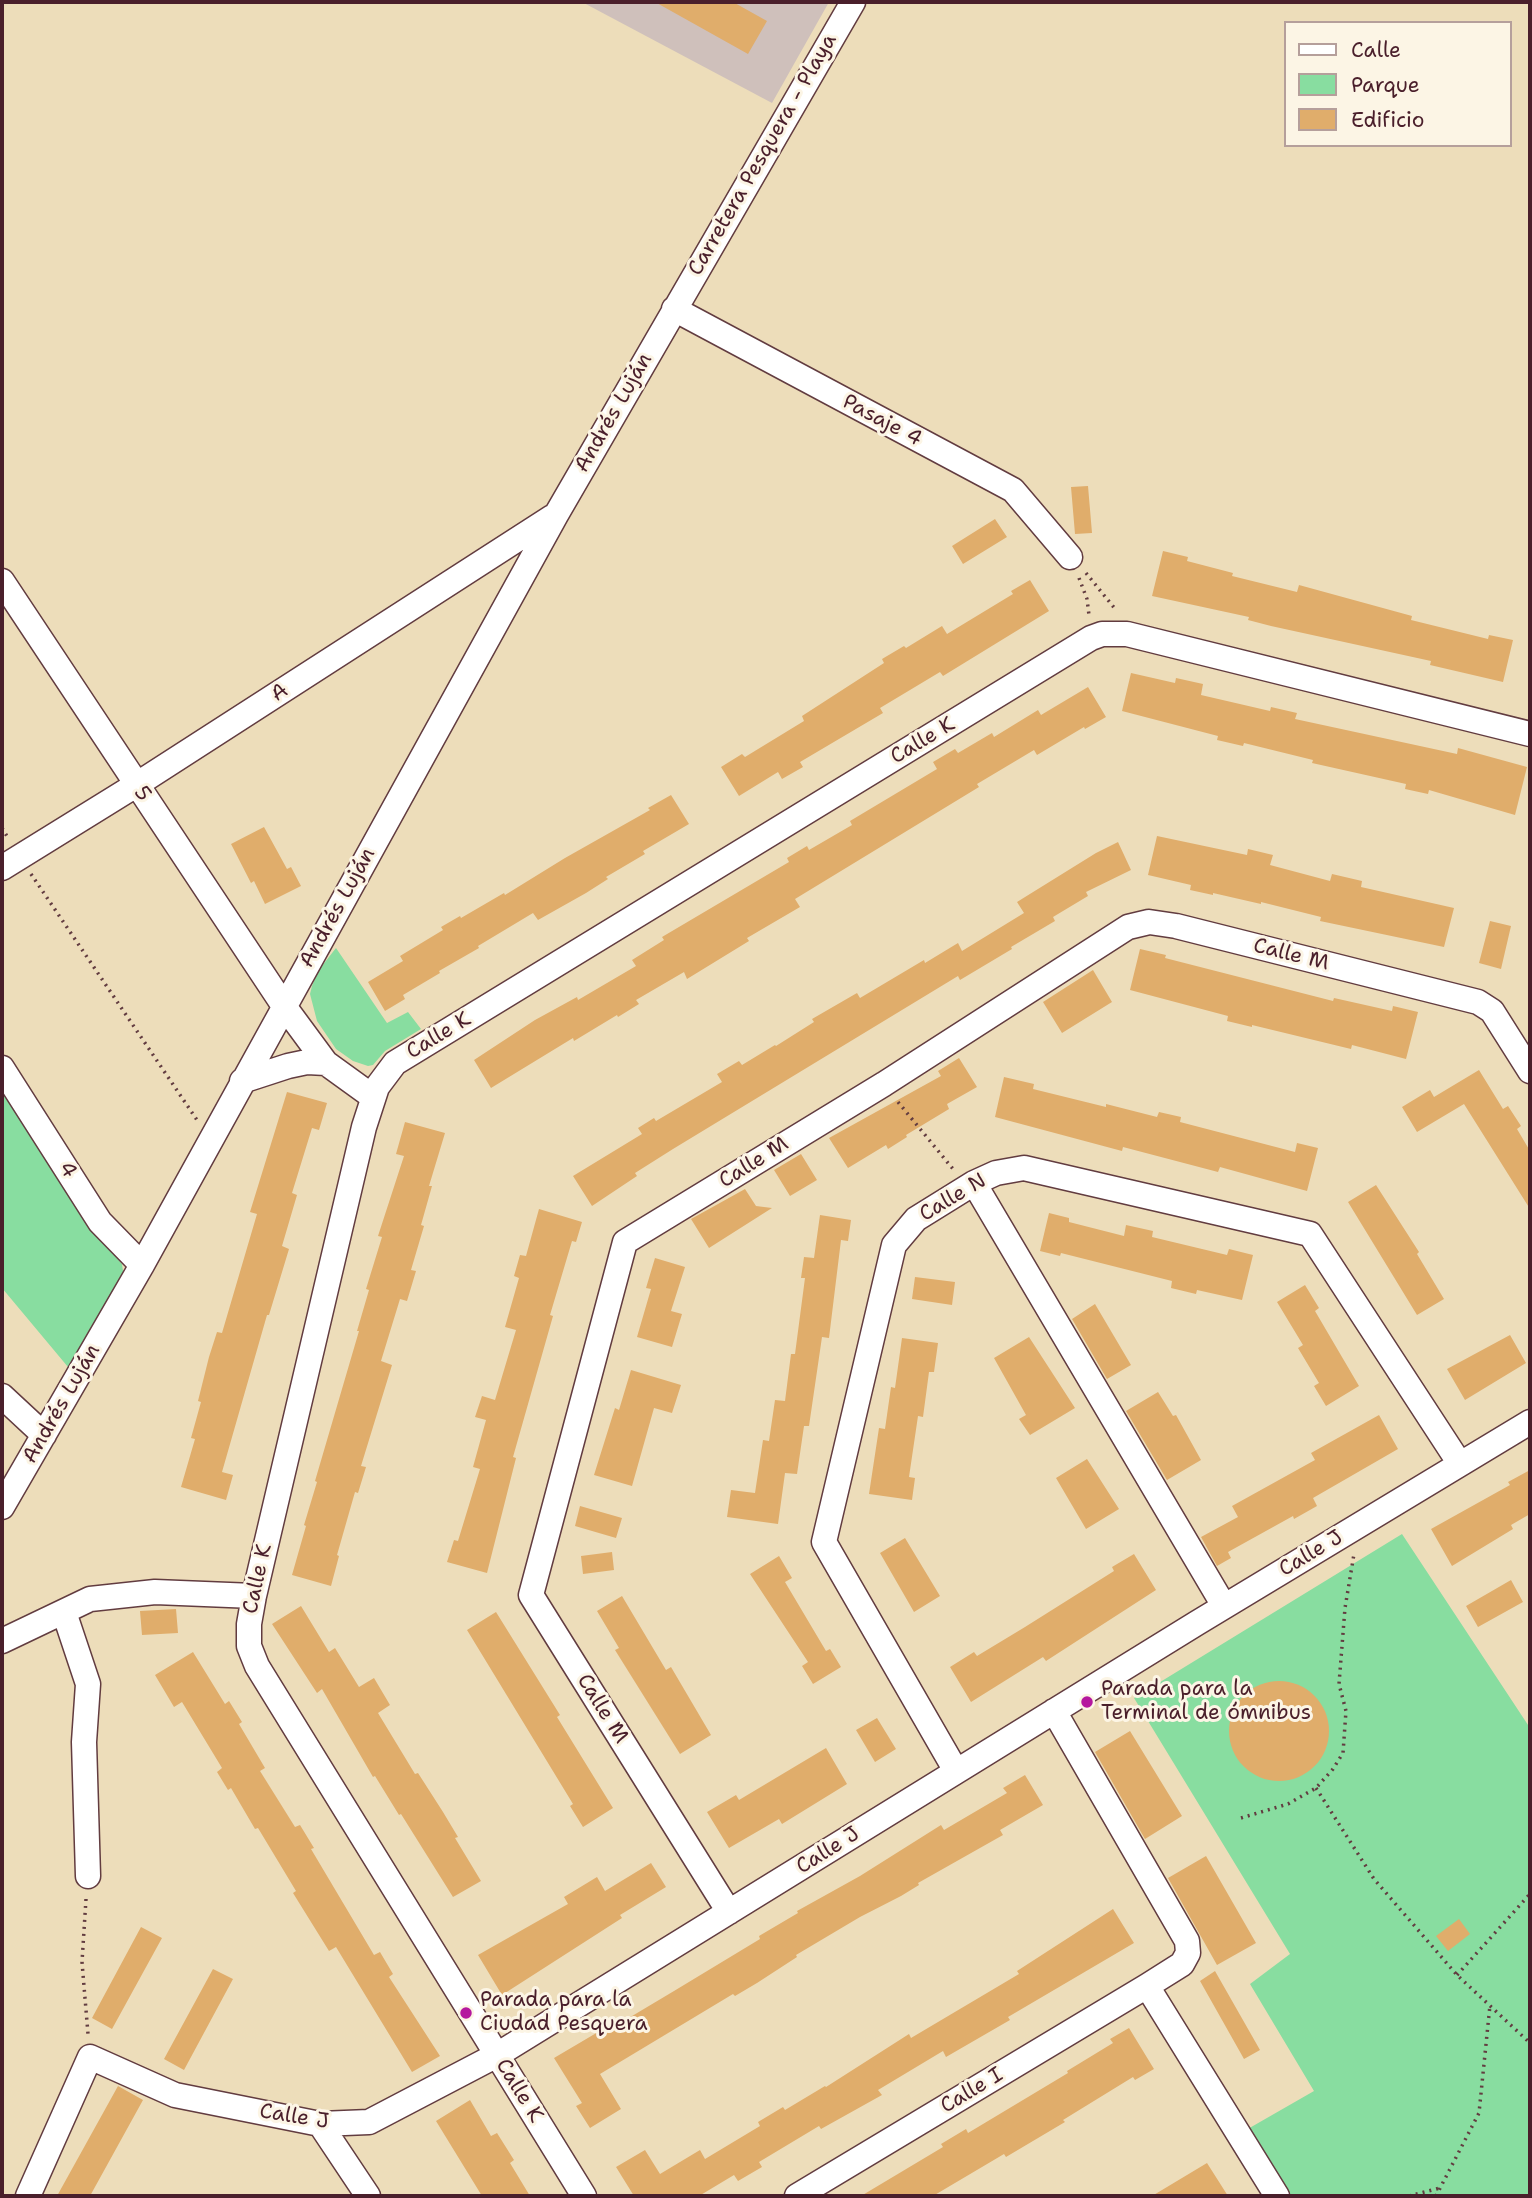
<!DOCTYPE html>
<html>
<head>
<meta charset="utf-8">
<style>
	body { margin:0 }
	#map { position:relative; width:1532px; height:2198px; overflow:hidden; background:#edddba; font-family:"Shantell Sans",sans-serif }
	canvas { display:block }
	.frame { position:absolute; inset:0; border:4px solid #4a1f2b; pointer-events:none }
	.legend { position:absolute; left:1284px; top:21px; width:228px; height:126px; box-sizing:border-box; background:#fcf5e5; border:2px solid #b59f9b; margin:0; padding:9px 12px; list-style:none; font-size:21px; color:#4a1f2b }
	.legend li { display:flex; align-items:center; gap:14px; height:35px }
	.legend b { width:35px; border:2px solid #b59f9b }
</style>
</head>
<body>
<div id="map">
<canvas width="1532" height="2198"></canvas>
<div class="frame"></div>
<ul class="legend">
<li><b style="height:9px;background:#fff"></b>Calle</li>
<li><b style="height:19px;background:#88dda0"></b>Parque</li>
<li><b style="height:19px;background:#e0ad6b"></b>Edificio</li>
</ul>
</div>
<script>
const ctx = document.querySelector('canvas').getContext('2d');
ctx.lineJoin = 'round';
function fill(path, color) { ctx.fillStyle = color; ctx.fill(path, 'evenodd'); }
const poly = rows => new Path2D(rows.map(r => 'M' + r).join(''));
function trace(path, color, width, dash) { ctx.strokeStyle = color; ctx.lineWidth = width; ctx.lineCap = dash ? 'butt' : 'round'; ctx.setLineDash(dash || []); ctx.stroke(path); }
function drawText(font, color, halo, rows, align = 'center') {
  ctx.font = font + ' "Shantell Sans",sans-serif'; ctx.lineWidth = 6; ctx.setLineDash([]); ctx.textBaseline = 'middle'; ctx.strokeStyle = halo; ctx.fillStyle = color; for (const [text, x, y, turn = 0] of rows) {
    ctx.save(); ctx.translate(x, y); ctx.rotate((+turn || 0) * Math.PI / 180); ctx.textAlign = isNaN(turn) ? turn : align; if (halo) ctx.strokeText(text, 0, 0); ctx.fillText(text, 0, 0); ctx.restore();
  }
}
const industrial = poly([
	[582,2,829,2,772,103]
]);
const green = poly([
	[336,948,387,1023,408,1012,421,1029,385,1051,373,1065,368,1066,353,1061,336,1049,317,1021,310,994,312,986,318,971],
	[2,1091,94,1232,122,1264,124,1278,68,1367,2,1288],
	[1402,1534,1530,1728,1530,2196,1287,2196,1246,2130,1314,2091,1250,1984,1290,1954,1134,1698]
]);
const building = poly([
	[655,2,733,2,767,21,748,54],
	[1088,486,1092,533,1075,534,1071,487],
	[995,519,1007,537,963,564,952,546],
	[1163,551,1188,557,1187,561,1233,573,1232,576,1297,592,1299,585,1412,616,1411,620,1488,639,1489,635,1513,640,1503,682,1430,665,1431,661,1271,626,1248,620,1249,617,1152,596],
	[1030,580,1049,611,943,676,940,672,880,708,883,713,800,762,803,767,782,779,778,772,739,796,721,767,742,754,745,757,804,721,802,716,884,663,882,659,904,646,906,648,942,626,947,634,1013,594,1011,591],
	[1131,673,1175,683,1176,678,1203,684,1201,695,1270,711,1271,707,1297,713,1295,719,1457,754,1458,748,1527,767,1515,815,1429,790,1428,794,1405,789,1406,784,1312,763,1313,760,1244,743,1243,746,1217,740,1218,736,1122,711],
	[1088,687,1106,717,1085,729,1084,727,1037,755,1034,750,977,784,979,787,795,899,800,907,747,938,749,941,687,979,684,972,636,1000,639,1004,618,1017,617,1015,574,1041,573,1038,491,1088,474,1060,535,1020,577,997,578,1000,636,966,632,960,664,940,662,937,789,862,787,858,807,846,809,850,852,825,850,821,937,769,933,762,955,749,958,753,992,733,994,737,1038,710,1041,715],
	[671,795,689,824,643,851,645,854,606,877,608,879,586,893,538,920,533,913,478,946,479,948,439,971,440,973,403,995,405,999,385,1011,368,982,403,961,400,956,443,930,441,927,460,916,461,918,504,893,505,895,565,858,650,810,648,808],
	[264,827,287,869,291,867,301,886,265,904,254,881,251,883,231,844],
	[1157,836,1247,855,1248,849,1273,855,1270,865,1330,881,1332,874,1362,881,1361,887,1454,908,1444,947,1320,921,1321,917,1261,902,1261,904,1213,893,1213,895,1190,890,1191,885,1148,875],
	[1118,842,1131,870,1086,892,1088,896,1053,917,1055,921,1011,947,1012,949,960,980,958,976,673,1149,635,1173,637,1176,592,1206,573,1176,642,1134,638,1128,654,1118,656,1121,722,1082,717,1074,739,1061,742,1065,775,1045,776,1046,814,1022,812,1019,857,993,860,998,924,960,925,963,958,943,962,951,1024,913,1017,902,1096,853],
	[1490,921,1511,926,1501,969,1479,963],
	[1140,949,1166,955,1165,958,1333,1001,1334,998,1392,1011,1393,1006,1418,1012,1406,1059,1352,1045,1351,1049,1252,1025,1252,1027,1227,1021,1228,1016,1130,990],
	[1093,970,1112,1002,1062,1033,1043,1002],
	[959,1058,977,1087,947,1104,949,1109,906,1135,907,1137,888,1149,886,1145,848,1168,829,1138,941,1076,938,1071],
	[1479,1070,1503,1109,1508,1106,1521,1126,1517,1129,1530,1151,1530,1209,1464,1104,1417,1132,1402,1107,1430,1090,1434,1097],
	[1004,1077,1034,1084,1033,1089,1106,1107,1106,1104,1157,1117,1159,1112,1181,1117,1180,1122,1295,1152,1297,1143,1318,1148,1307,1191,1220,1167,1218,1172,1123,1147,1122,1151,995,1117],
	[287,1092,327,1103,319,1130,312,1128,292,1193,297,1195,282,1246,289,1249,269,1315,267,1315,222,1472,233,1475,226,1500,181,1487,195,1439,191,1438,201,1402,198,1401,209,1357,217,1332,222,1333,257,1214,250,1212],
	[405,1122,445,1133,429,1186,432,1186,421,1225,424,1226,411,1270,416,1271,407,1301,400,1299,381,1361,392,1365,361,1466,366,1467,358,1493,355,1492,337,1555,339,1556,331,1586,292,1575,306,1526,304,1525,317,1482,315,1481,359,1331,357,1331,369,1290,366,1289,382,1237,378,1236,404,1156,396,1154],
	[801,1154,817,1180,790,1196,774,1170],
	[1376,1185,1419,1252,1417,1254,1444,1299,1417,1315,1348,1202],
	[745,1189,756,1206,772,1208,709,1248,691,1219],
	[539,1209,582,1222,576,1242,572,1241,550,1315,553,1316,513,1457,516,1458,487,1573,447,1562,454,1540,458,1541,480,1469,473,1467,486,1420,475,1417,482,1396,495,1400,516,1330,505,1327,519,1278,514,1276,520,1255,526,1256],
	[1049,1213,1069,1218,1069,1222,1124,1236,1126,1225,1153,1231,1152,1237,1227,1255,1229,1249,1253,1255,1242,1300,1197,1290,1196,1294,1171,1288,1172,1281,1061,1253,1060,1256,1040,1251],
	[820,1215,851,1220,848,1241,841,1240,829,1338,822,1337,809,1426,804,1426,797,1474,785,1473,778,1524,727,1517,731,1490,755,1493,763,1440,769,1441,775,1400,785,1401,791,1354,795,1354,805,1278,801,1278,804,1257,814,1258],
	[655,1258,685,1267,671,1311,682,1314,672,1347,637,1337,651,1289,646,1288],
	[915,1277,955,1282,952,1305,912,1299],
	[1305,1285,1319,1308,1315,1311,1359,1386,1326,1406,1314,1386,1319,1383,1298,1348,1303,1345,1277,1302],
	[1095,1304,1131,1365,1107,1379,1072,1319],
	[1510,1335,1526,1363,1465,1400,1447,1369],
	[1029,1337,1075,1408,1030,1435,1019,1419,1026,1415,994,1358],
	[902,1338,938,1343,934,1372,929,1372,923,1417,918,1416,909,1477,915,1478,912,1500,869,1494,879,1428,885,1429,891,1387,895,1388],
	[631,1370,681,1385,672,1413,654,1408,632,1486,594,1475,615,1408,619,1410],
	[1158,1392,1173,1416,1176,1415,1201,1460,1167,1480,1126,1411],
	[1379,1415,1398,1449,1313,1498,1317,1506,1294,1519,1293,1516,1228,1552,1231,1558,1217,1566,1201,1537,1238,1517,1232,1506,1315,1460,1311,1453],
	[1087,1459,1119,1509,1086,1529,1056,1478],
	[1530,1470,1530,1514,1511,1525,1513,1529,1452,1566,1431,1529,1510,1485,1508,1482],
	[580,1506,622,1518,616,1538,575,1526],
	[905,1538,940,1596,914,1612,880,1553],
	[612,1552,614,1570,583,1574,581,1556],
	[1134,1554,1156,1590,1046,1661,1043,1657,971,1702,950,1667,974,1652,977,1656,1025,1627,1114,1571,1112,1567],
	[779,1556,792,1578,785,1582,826,1651,830,1649,841,1667,813,1684,802,1666,808,1662,750,1574],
	[1511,1580,1523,1602,1478,1627,1466,1606],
	[622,1596,666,1670,671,1667,711,1735,680,1754,615,1650,619,1648,597,1611],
	[301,1606,329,1652,335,1648,359,1687,374,1678,390,1705,378,1713,415,1774,418,1773,443,1812,458,1837,455,1838,481,1881,453,1897,401,1814,399,1815,375,1776,373,1777,322,1689,317,1693,272,1624],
	[176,1609,178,1633,142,1635,140,1611],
	[496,1612,560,1715,557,1717,613,1808,583,1827,570,1806,573,1804,467,1630],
	[193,1652,225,1704,229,1701,242,1722,239,1724,265,1768,260,1771,295,1827,300,1825,314,1848,311,1849,374,1955,380,1952,393,1974,389,1977,440,2056,412,2072,336,1947,329,1951,293,1893,296,1891,258,1828,255,1829,231,1788,228,1790,217,1772,222,1768,182,1702,174,1707,155,1675],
	'1229 1731a50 50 0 1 1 100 0a50 50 0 1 1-100 0Z',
	[877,1718,896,1749,875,1762,856,1730],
	[1130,1731,1182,1816,1145,1839,1095,1752],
	[826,1748,847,1784,782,1824,779,1819,729,1848,707,1812,736,1795,739,1800],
	[1025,1775,1043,1805,1000,1830,1003,1835,918,1883,919,1885,901,1896,860,1917,796,1955,797,1957,757,1983,735,1996,733,1994,600,2074,621,2109,590,2128,576,2106,582,2103,554,2058,615,2022,617,2025,674,1991,760,1939,759,1936,798,1913,797,1911,860,1876,941,1825,944,1830,1007,1793,1003,1788],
	[1206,1856,1256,1943,1217,1965,1168,1878],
	[651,1863,666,1887,620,1915,622,1918,502,1995,478,1955,568,1904,564,1897,597,1877,605,1891],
	[1113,1909,1134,1943,1008,2017,1010,2020,946,2057,943,2051,878,2090,882,2095,821,2129,819,2126,759,2162,762,2167,738,2181,734,2175,699,2196,634,2196,616,2167,645,2150,660,2174,700,2150,705,2159,760,2126,758,2122,783,2107,785,2110,825,2086,826,2087,909,2034,911,2038,1019,1974,1017,1971],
	[1459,1919,1470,1934,1448,1951,1436,1936],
	[141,1927,162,1938,112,2029,92,2018],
	[213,1969,233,1979,184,2070,164,2059],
	[1215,1971,1260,2050,1244,2059,1200,1981],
	[1129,2028,1154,2069,1135,2080,1133,2077,1063,2120,1065,2122,1006,2157,1004,2154,933,2196,861,2196,943,2147,941,2144,966,2129,968,2133,1068,2073,1067,2071,1113,2043,1110,2039],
	[118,2086,143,2100,90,2196,57,2196],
	[470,2100,491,2136,497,2133,514,2160,510,2163,530,2196,482,2196,436,2121],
	[1207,2163,1228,2196,1152,2196]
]);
const path = poly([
	[1086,573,1116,610],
	[1079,578,1087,599,1089,615],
	[2,828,8,838],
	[31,874,197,1120],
	[898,1102,953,1169],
	[1316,1788,1374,1879,1457,1975,1530,2043],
	[1241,1818,1288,1804,1316,1788,1333,1769,1343,1753,1346,1711,1339,1684,1345,1608,1354,1554],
	[86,1899,82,1962,88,2034],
	[1457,1975,1530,1894],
	[1409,2196,1440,2188],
	[1436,2196,1479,2113,1490,2005]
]);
const minor = poly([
	[674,309,1013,490,1070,557],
	[2,581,284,1006,326,1063,373,1097],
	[2,868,136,785,552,517],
	[2,1068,100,1222,142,1265],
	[242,1081,288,1066,307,1062,326,1063],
	[974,1183,1224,1606],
	[2,1396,44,1435],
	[2,1507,142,1265,556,515,853,2],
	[64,1612,88,1684,84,1742,88,1876],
	[2,1641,90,1599,155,1592,254,1596],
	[956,1771,824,1542,894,1245,916,1219,974,1183,996,1173,1024,1168,1310,1234,1460,1464],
	[729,1912,531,1595,625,1242,884,1084,1128,927,1149,922,1176,926,1478,1002,1492,1011,1530,1071],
	[1147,1986,1277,2196],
	[320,2124,368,2196],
	[28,2196,90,2057,175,2095,320,2124,369,2122,497,2055,1197,1623,1530,1422],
	[584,2196,257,1666,249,1646,249,1624,254,1596,364,1127,377,1087,395,1063,1091,638,1102,634,1127,634,1530,734],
	[797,2196,1147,1986,1182,1964,1188,1953,1187,1941,1054,1711]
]);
const markers = [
	[1087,1702,7,"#b5179e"],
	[466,2013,7,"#b5179e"]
];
const streetNames = [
	["Carretera Pesquera - Playa",763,155,-60],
	["Andrés Luján",614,413,-60],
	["Pasaje 4",882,421,28],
	["A",280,693,-33],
	["Calle K",923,741,-31],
	["5",142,794,56],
	["Andrés Luján",338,908,-61],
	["Calle M",1291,955,14],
	["Calle K",439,1036,-31],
	["Calle M",754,1163,-32],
	["4",67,1170,58],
	["Calle N",953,1198,-31],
	["Andrés Luján",62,1404,-60],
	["Calle J",1311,1554,-31],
	["Calle K",258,1579,-78],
	["Calle M",602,1709,58],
	["Calle J",828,1851,-32],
	["Calle K",519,2091,58],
	["Calle I",972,2091,-31],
	["Calle J",294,2117,9]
];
const poiNames = [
	["Parada para la",1101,1690],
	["Terminal de ómnibus",1101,1714],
	["Parada para la",480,2001],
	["Ciudad Pesquera",480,2025]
];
fill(industrial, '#cfc0bb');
fill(green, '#88dda0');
fill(building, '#e0ad6b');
trace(minor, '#623c40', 27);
trace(path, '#623c40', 3.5, [2, 5]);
trace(minor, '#fff', 24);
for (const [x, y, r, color] of markers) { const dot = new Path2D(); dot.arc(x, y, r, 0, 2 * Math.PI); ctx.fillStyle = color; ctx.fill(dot); trace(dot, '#fcf5e5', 2.5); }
drawText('21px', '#4a1f2b', '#fcf5e5', streetNames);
drawText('21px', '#4a1f2b', '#fcf5e5', poiNames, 'left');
</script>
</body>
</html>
